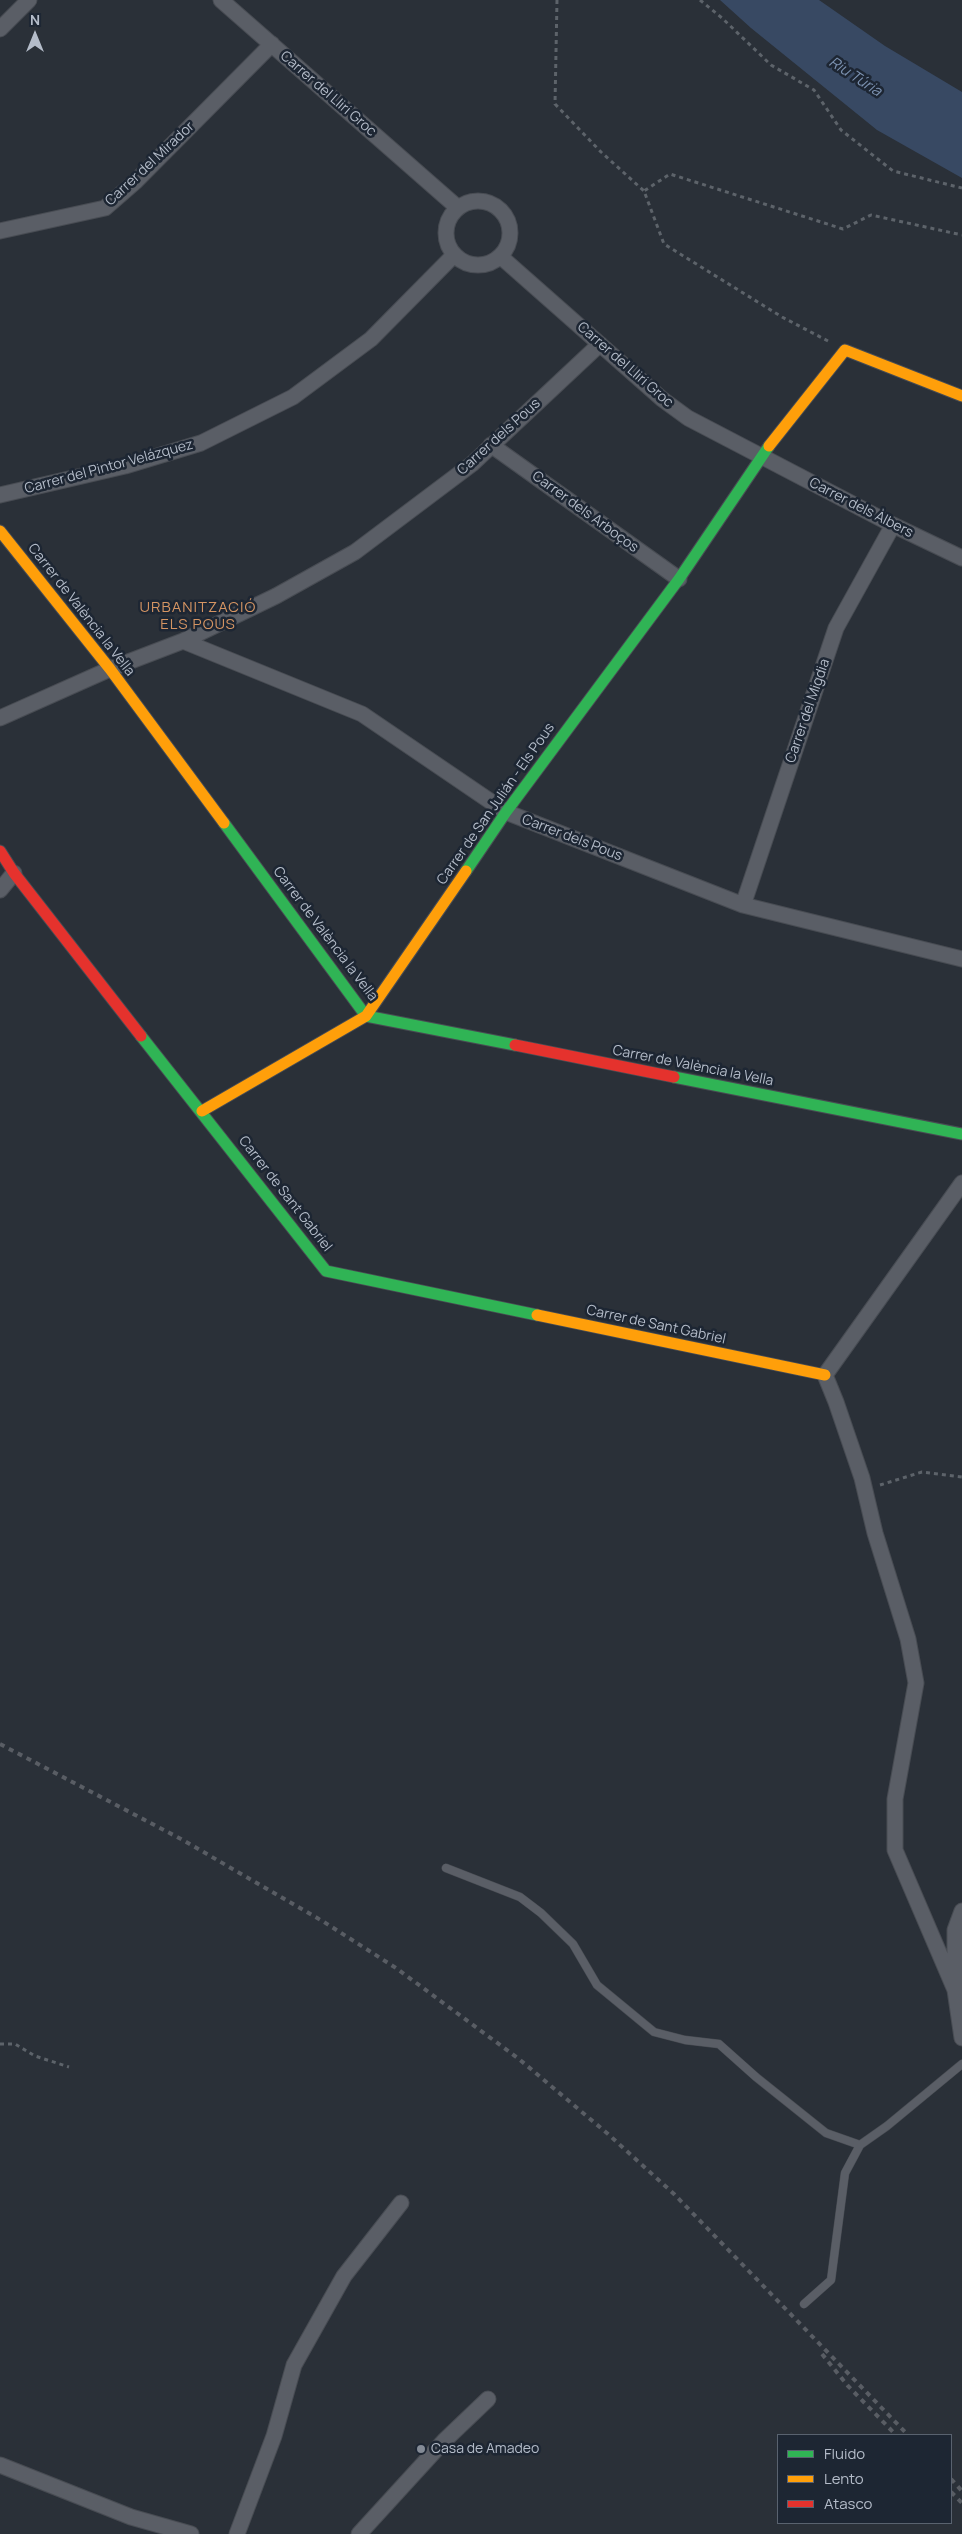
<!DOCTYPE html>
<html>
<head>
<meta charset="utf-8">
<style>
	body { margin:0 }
	#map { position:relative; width:962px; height:2534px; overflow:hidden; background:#2a3038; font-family:Manrope,sans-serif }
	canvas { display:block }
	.legend { position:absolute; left:777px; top:2434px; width:175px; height:90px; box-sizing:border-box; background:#1d2633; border:1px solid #59626f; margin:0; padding:6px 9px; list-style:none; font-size:15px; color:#b4bcc9 }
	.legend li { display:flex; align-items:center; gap:10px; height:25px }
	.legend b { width:25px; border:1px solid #59626f }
	.north { position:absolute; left:10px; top:10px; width:50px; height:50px; -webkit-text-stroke:4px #1d2633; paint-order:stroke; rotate:0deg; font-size:14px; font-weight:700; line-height:20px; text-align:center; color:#b4bcc9 }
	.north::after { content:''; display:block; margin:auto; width:18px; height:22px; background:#b4bcc9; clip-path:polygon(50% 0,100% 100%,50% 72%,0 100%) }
</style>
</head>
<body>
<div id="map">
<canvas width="962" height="2534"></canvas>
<ul class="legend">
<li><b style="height:6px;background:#30b455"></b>Fluido</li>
<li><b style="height:6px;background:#ff9f0a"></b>Lento</li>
<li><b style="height:6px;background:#e5322d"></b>Atasco</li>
</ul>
<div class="north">N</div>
</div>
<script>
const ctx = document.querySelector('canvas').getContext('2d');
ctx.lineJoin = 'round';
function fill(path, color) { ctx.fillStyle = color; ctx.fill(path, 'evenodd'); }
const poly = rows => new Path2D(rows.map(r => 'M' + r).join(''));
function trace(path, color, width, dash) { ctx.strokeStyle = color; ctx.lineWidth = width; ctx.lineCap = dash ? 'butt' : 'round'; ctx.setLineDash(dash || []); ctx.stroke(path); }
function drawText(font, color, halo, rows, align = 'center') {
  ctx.font = font + ' Manrope,sans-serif'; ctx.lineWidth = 5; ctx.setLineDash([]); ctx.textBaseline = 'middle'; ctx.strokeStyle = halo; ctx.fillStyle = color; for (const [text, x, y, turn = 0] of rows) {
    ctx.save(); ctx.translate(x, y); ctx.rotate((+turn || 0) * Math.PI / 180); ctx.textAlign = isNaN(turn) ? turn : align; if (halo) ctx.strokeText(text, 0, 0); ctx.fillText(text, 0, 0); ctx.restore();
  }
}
const water = poly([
	[720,0,819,0,885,46,962,92,962,178,877,130,751,28]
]);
const path = poly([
	[557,0,555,104,601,152,644,191],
	[700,0,722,18,771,65,814,90,841,130,893,171,962,188],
	[828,341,782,317,664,244,644,191,670,174,843,229,871,215,962,235],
	[880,1485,922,1472,962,1477],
	[0,2044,15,2044,35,2056,69,2067]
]);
const lane = poly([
	[446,1868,520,1897,541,1913,573,1944,597,1985,654,2032,685,2040,719,2044,756,2077,826,2133,860,2145,887,2126,962,2064],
	[804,2304,831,2280,845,2173,860,2145]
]);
const street = poly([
	[221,0,457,207],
	[0,29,29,0],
	'446 233a32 32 0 1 1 64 0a32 32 0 1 1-64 0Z',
	[0,231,105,208,136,181,272,44],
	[500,256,662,399,688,418,893,525,962,558],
	[491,445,679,579],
	[0,495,125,466,201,443,293,397,371,339,454,255],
	[183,641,362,714,506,812,743,905,962,959],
	[0,718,110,669,183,641,276,596,355,552,472,464,600,344],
	[0,890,14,873],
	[743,905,836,628,893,525],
	[962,1911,955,1930,955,1990,962,2038],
	[955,1990,895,1850,895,1799,916,1683,908,1639,875,1533,862,1478,836,1402,825,1375,962,1183],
	[0,2465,131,2517,191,2534],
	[237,2534,274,2436,294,2365,344,2276,401,2203],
	[359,2534,444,2441,488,2399]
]);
const fast = poly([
	[224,823,366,1016,515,1045],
	[466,871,506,812,679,579,769,446],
	[141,1036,326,1271,537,1315],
	[674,1077,962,1134]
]);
const slow = poly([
	[769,446,845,350,962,396],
	[0,531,110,669,224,823],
	[202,1111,366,1016,466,871],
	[537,1315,825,1375]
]);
const jam = poly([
	[0,851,14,873,141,1036],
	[515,1045,674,1077]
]);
const rail = poly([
	[0,1744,181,1839,324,1922,396,1968,519,2059,608,2134,674,2194,908,2435],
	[822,2354,848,2386,896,2435],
	[951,2479,962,2491],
	[951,2492,962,2503]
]);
const markers = [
	[421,2449,5,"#848b96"]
];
const streetNames = [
	["Carrer del Lliri Groc",328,94,41],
	["Carrer del Mirador",150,164,-43],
	["Carrer del Lliri Groc",625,365,41],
	["Carrer dels Pous",499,437,-42],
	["Carrer del Pintor Velázquez",109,467,-15],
	["Carrer dels Àlbers",861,508,27],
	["Carrer dels Arboços",585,512,36],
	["Carrer de València la Vella",81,610,52],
	["Carrer del Migdia",808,711,-71],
	["Carrer de San Julián - Els Pous",496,804,-55],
	["Carrer dels Pous",572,838,21],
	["Carrer de València la Vella",325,934,53],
	["Carrer de València la Vella",693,1066,11],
	["Carrer de Sant Gabriel",285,1194,52],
	["Carrer de Sant Gabriel",656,1325,12]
];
const poiNames = [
	["Casa de Amadeo",431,2449]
];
const waterNames = [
	["Riu Túria",855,77,33]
];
const neighbourhoodNames = [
	["URBANITZACIÓ",198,608],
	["ELS POUS",198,625]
];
fill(water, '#384963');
trace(lane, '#484c53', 9);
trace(street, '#484c53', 17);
trace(fast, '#484c53', 13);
trace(slow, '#484c53', 13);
trace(jam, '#484c53', 13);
trace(path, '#5d636a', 3, [4, 4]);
trace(lane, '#5a5e66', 8);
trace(street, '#5a5e66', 15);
trace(fast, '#30b455', 11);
trace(slow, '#ff9f0a', 11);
trace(jam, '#e5322d', 11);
trace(rail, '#595d64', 4, [5, 5]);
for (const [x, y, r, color] of markers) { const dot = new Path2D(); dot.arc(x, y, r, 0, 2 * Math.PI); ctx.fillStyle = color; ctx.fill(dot); trace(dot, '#1d2633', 2); }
drawText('14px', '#b4bcc9', '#1d2633', streetNames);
drawText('14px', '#b4bcc9', '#1d2633', poiNames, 'left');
drawText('italic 15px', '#7c92b1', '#1d2633', waterNames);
ctx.letterSpacing = '1px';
drawText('15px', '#d59563', '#1d2633', neighbourhoodNames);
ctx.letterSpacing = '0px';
</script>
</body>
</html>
